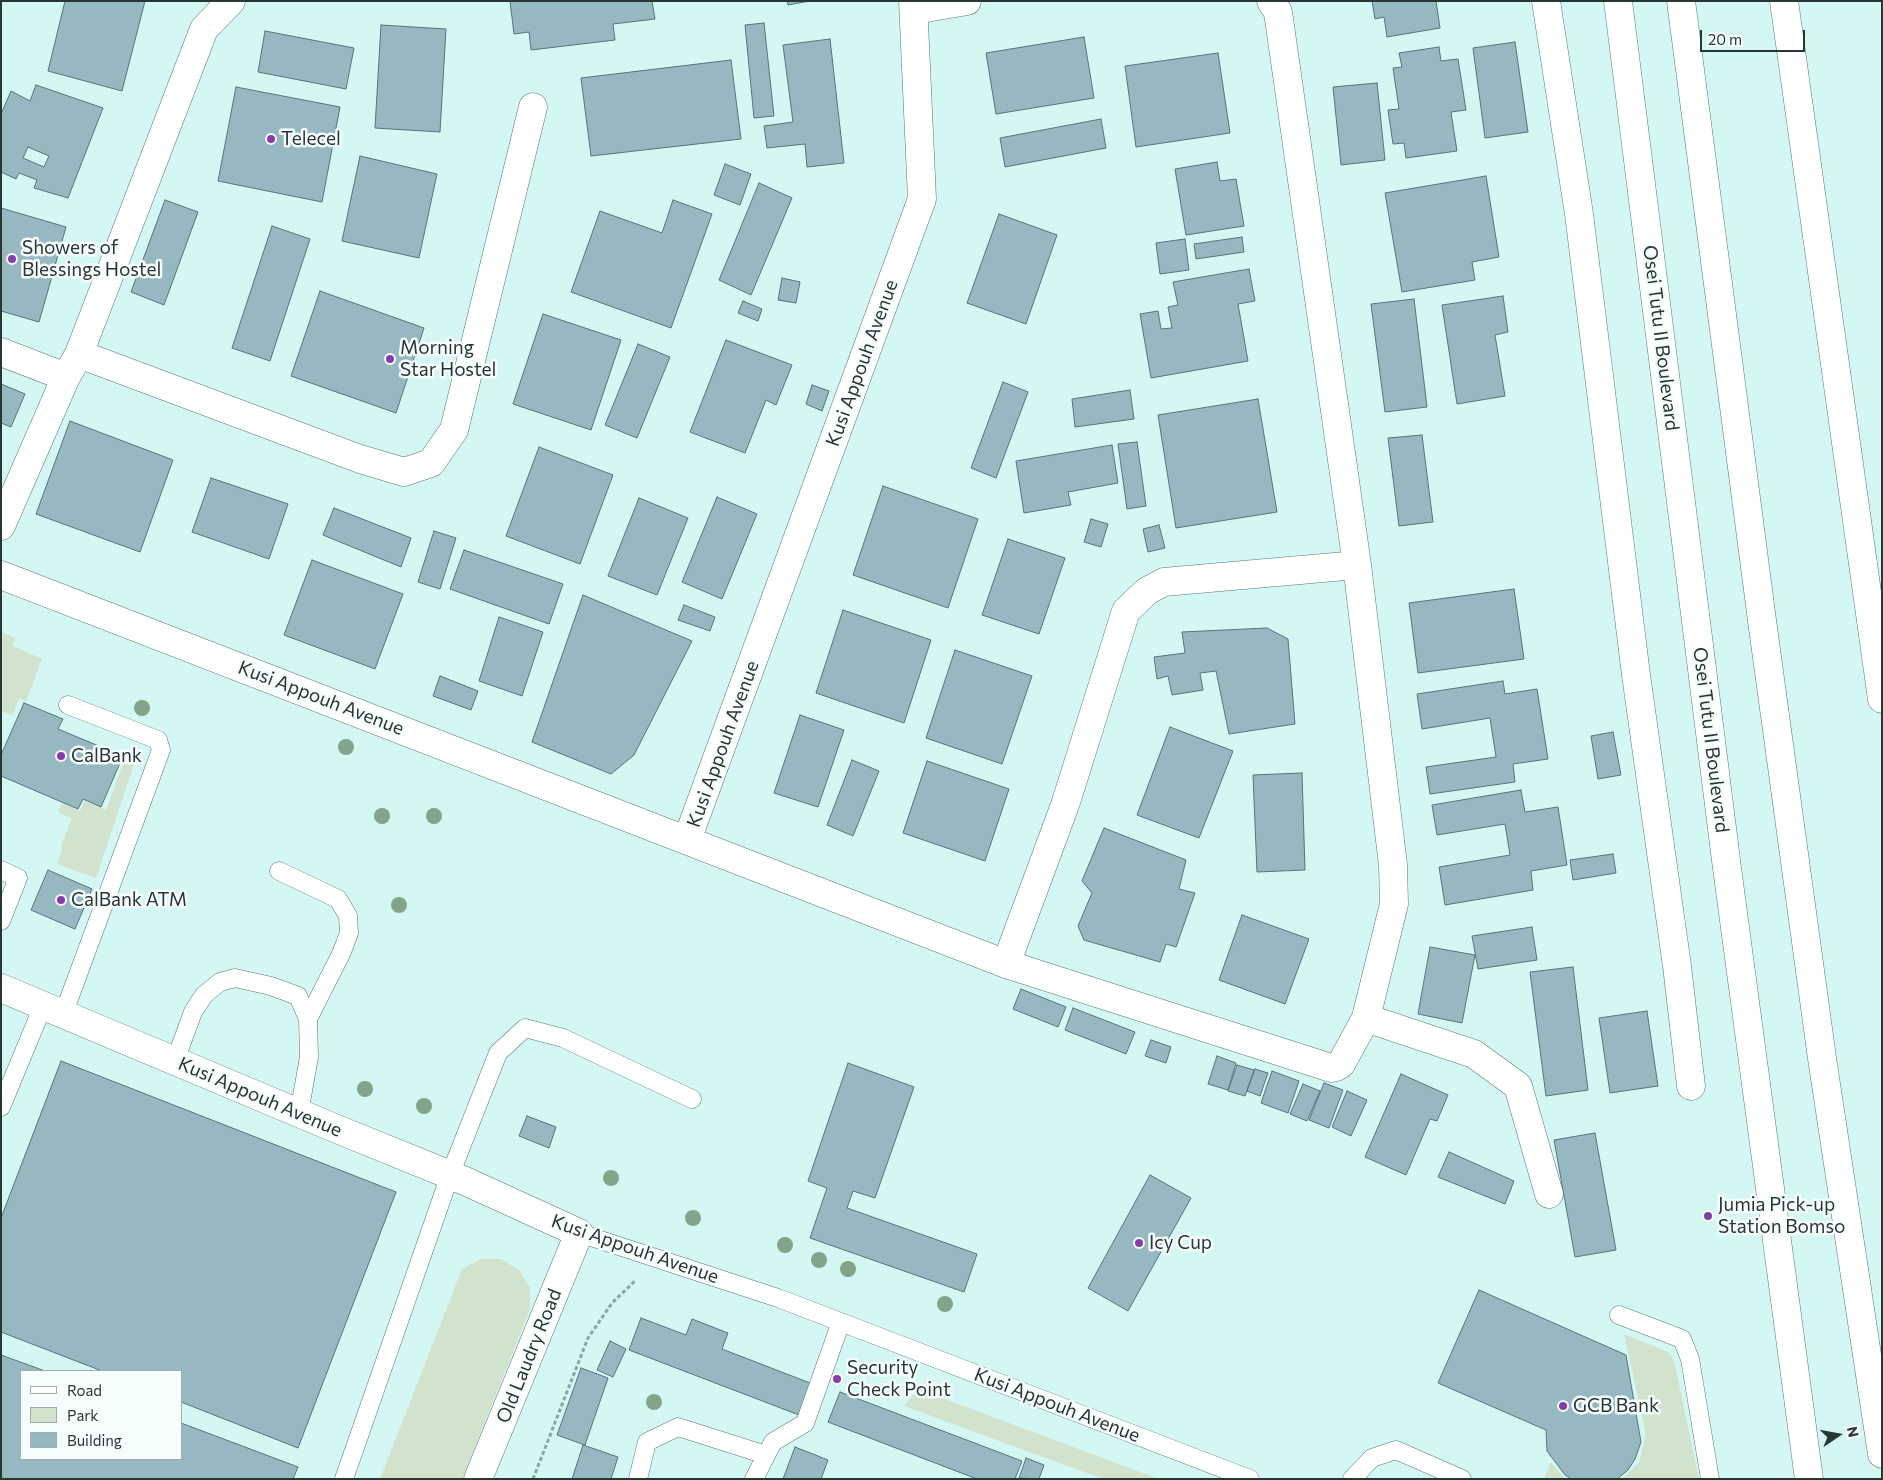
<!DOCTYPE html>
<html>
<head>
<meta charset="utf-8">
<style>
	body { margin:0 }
	#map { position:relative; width:1883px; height:1480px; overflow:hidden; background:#d3f7f3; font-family:Commissioner,sans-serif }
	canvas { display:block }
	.frame { position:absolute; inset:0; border:2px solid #283634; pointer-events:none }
	.legend { position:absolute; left:20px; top:1370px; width:162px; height:90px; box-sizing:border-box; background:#f6fdfd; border:1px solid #a4adad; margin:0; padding:6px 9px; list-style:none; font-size:15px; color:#283634 }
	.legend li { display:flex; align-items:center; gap:10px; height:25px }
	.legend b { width:25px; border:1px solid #a4adad }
	.north { position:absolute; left:1813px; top:1410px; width:50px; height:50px; -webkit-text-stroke:4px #f6fdfd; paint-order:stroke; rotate:78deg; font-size:14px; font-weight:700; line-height:20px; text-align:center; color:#283634 }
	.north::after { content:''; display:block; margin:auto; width:18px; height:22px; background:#283634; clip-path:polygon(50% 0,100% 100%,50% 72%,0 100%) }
	.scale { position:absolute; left:1700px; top:30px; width:105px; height:22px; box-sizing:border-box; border:2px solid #283634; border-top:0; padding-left:6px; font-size:15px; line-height:18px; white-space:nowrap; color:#283634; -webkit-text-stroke:4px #f6fdfd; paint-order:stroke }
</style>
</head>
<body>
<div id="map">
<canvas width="1883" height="1480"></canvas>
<div class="frame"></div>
<ul class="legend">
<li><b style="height:6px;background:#fff"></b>Road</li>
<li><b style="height:14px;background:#d2e3cd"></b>Park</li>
<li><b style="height:14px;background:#96b8c0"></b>Building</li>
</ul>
<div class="north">N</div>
<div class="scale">20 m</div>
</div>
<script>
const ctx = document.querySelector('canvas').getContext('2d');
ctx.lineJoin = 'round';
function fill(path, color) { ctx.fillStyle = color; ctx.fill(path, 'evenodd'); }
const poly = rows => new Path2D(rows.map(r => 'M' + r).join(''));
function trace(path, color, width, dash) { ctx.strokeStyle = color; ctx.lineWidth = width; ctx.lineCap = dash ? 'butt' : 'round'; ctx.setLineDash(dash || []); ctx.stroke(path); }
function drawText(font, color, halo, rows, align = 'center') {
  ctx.font = font + ' Commissioner,sans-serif'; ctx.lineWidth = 5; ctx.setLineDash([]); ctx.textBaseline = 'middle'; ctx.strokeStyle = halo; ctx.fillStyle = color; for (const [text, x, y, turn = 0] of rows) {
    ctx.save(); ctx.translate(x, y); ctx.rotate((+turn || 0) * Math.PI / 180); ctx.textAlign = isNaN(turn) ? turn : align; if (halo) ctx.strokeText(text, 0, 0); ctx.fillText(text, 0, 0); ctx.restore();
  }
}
const green = poly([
	[1,632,15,638,13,646,42,659,26,701,19,698,13,715,1,711],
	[125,758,135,761,96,878,57,864,62,849,61,845,72,819,58,812,62,803,80,811,84,801,106,810],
	[481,1259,501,1259,519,1270,530,1288,530,1309,462,1479,380,1479,462,1269],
	[1624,1334,1668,1352,1672,1357,1675,1365,1699,1479,1622,1479,1639,1462,1646,1434],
	[923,1391,1159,1479,1103,1479,904,1406,913,1395],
	[1551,1462,1564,1478,1565,1479,1544,1479]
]);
const building = poly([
	[65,1,145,1,122,91,48,71,65,1],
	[510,1,652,1,655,19,613,24,615,40,531,50,529,32,514,34,510,1],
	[787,1,810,1,788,5,787,1],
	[1372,1,1436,1,1440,28,1387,37,1384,17,1375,19,1372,1],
	[764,23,774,116,754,118,745,25,764,23],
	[381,25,446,29,440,132,375,128,381,25],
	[265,31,354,48,346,89,258,72,265,31],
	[1084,37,1094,98,996,114,986,53,1084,37],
	[830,39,844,163,807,167,805,144,767,148,764,126,793,122,783,45,830,39],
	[1515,42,1528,132,1485,138,1473,48,1515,42],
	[1439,47,1441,61,1458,59,1466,110,1451,112,1457,151,1406,158,1404,143,1393,144,1388,110,1399,109,1393,68,1402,67,1399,53,1439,47],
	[1218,53,1230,133,1136,147,1125,66,1218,53],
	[731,60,741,139,591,156,581,78,731,60],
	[1377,83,1385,160,1341,165,1333,87,1377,83],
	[36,85,103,108,68,198,34,188,37,180,19,173,16,179,1,172,1,114,11,91,30,101,36,85],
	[28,147,49,156,44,167,23,158,28,147],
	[236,87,340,107,322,202,218,181,236,87],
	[1101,119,1106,148,1005,167,1000,138,1101,119],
	[360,156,437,174,419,258,342,241,360,156],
	[1217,162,1220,181,1236,179,1244,226,1186,235,1175,169,1217,162],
	[725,164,751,174,740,205,714,195,725,164],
	[1486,176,1499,257,1472,262,1475,280,1402,292,1385,193,1486,176],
	[759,183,792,198,751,295,719,280,759,183],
	[165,200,198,212,164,305,131,292,165,200],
	[673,200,712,214,671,328,571,292,600,211,662,233,673,200],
	[1,208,66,227,39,322,1,311,1,208],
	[999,214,1057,235,1026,324,967,303,999,214],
	[272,226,310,239,270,361,232,348,272,226],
	[1242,237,1244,252,1196,259,1194,244,1242,237],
	[1185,239,1189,270,1160,274,1156,243,1185,239],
	[1249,269,1255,301,1238,304,1248,361,1151,378,1140,314,1158,311,1161,329,1172,328,1168,307,1178,305,1173,282,1249,269],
	[782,278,800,282,796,303,778,300,782,278],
	[320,291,424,328,396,413,291,376,320,291],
	[1503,296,1508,332,1495,335,1505,396,1457,404,1442,305,1503,296],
	[1414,299,1427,407,1385,412,1371,304,1414,299],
	[743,301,762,309,758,321,738,313,743,301],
	[543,314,621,340,591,430,513,404,543,314],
	[726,340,792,365,776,405,766,400,745,453,690,432,726,340],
	[638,344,670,357,637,438,605,425,638,344],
	[1003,382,1028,392,996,478,971,468,1003,382],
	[1,384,25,394,11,427,1,423,1,384],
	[812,385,829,391,822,411,806,404,812,385],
	[1130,390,1134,419,1075,427,1072,399,1130,390],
	[1258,399,1277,512,1176,528,1158,415,1258,399],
	[70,421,173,460,140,552,36,514,70,421],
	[1422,435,1433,522,1399,526,1388,438,1422,435],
	[1137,442,1146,506,1127,509,1118,444,1137,442],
	[1112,445,1118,483,1068,492,1071,505,1024,513,1016,461,1112,445],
	[539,447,613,475,580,564,506,536,539,447],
	[211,478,288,504,269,559,192,532,211,478],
	[883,486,978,519,948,608,853,575,883,486],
	[717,497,757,514,722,599,682,582,717,497],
	[639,498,688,518,657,595,608,576,639,498],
	[334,508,411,538,401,567,323,535,334,508],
	[1091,519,1108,524,1101,547,1084,542,1091,519],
	[1159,525,1165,548,1148,552,1143,529,1159,525],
	[434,531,456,538,440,589,418,582,434,531],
	[1008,539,1065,558,1039,634,982,615,1008,539],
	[464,550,563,584,549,624,450,589,464,550],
	[312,560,403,594,375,669,284,635,312,560],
	[1514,589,1524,659,1418,673,1409,603,1514,589],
	[583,595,692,641,634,755,611,774,532,742,583,595],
	[684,605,715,617,710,631,678,620,684,605],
	[843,610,931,640,904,723,816,693,843,610],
	[499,617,543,632,522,696,479,681,499,617],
	[1267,628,1288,639,1295,724,1229,734,1216,671,1200,673,1203,690,1172,695,1168,676,1157,679,1154,657,1185,653,1182,632,1267,628],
	[955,650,1032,676,1002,764,926,738,955,650],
	[440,676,478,691,471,710,433,696,440,676],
	[1503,681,1505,694,1537,689,1548,759,1513,764,1515,782,1430,794,1426,767,1496,757,1490,718,1422,729,1417,694,1503,681],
	[24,703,63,719,58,729,123,756,101,807,83,799,78,809,1,776,1,755,24,703],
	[800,715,844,730,818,807,774,793,800,715],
	[1170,727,1233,751,1199,838,1137,815,1170,727],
	[1613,732,1621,775,1598,779,1591,736,1613,732],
	[852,760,879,771,853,836,827,825,852,760],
	[927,761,1009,789,985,861,903,833,927,761],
	[1302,773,1305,870,1257,872,1253,775,1302,773],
	[1521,790,1525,812,1558,807,1567,865,1531,871,1533,890,1445,905,1439,867,1510,855,1505,824,1437,835,1432,805,1521,790],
	[1104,828,1186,860,1179,889,1195,893,1176,947,1166,944,1160,962,1084,940,1078,926,1092,893,1082,881,1104,828],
	[1613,854,1616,873,1573,880,1570,860,1613,854],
	[48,870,92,889,75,929,31,910,48,870],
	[1242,915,1309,939,1285,1004,1219,980,1242,915],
	[1532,927,1537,960,1478,969,1472,936,1532,927],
	[1430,947,1475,955,1462,1023,1418,1014,1430,947],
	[1573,967,1588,1090,1546,1096,1530,972,1573,967],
	[1021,989,1066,1007,1058,1027,1013,1009,1021,989],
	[1073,1008,1135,1032,1126,1054,1065,1030,1073,1008],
	[1647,1011,1658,1086,1610,1093,1599,1018,1647,1011],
	[1151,1040,1171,1047,1166,1063,1145,1056,1151,1040],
	[1217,1056,1236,1063,1228,1090,1208,1084,1217,1056],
	[61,1061,396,1192,298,1448,181,1402,181,1371,102,1371,1,1332,1,1218,61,1061],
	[848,1063,914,1087,875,1198,853,1191,847,1208,977,1254,964,1292,810,1238,827,1188,808,1181,848,1063],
	[1237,1065,1254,1070,1245,1096,1228,1091,1237,1065],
	[1255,1069,1268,1073,1260,1096,1247,1091,1255,1069],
	[1272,1071,1299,1081,1288,1113,1261,1103,1272,1071],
	[1401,1074,1448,1095,1437,1121,1430,1119,1406,1175,1365,1157,1401,1074],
	[1324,1083,1343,1090,1329,1128,1309,1120,1324,1083],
	[1303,1084,1320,1091,1307,1121,1290,1114,1303,1084],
	[1347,1091,1367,1100,1351,1136,1332,1127,1347,1091],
	[527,1116,556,1127,549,1148,519,1136,527,1116],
	[1595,1133,1616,1250,1575,1257,1554,1140,1595,1133],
	[1449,1152,1514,1181,1505,1204,1438,1177,1449,1152],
	[1150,1175,1191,1198,1128,1311,1088,1288,1150,1175],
	[1479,1290,1626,1355,1641,1442,1635,1459,1628,1470,1617,1479,1571,1479,1565,1475,1547,1451,1546,1430,1438,1383,1479,1290],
	[641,1318,686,1335,692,1319,728,1333,722,1349,810,1383,799,1415,629,1350,641,1318],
	[610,1341,626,1349,613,1377,597,1370,610,1341],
	[1,1355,45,1371,21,1371,21,1459,181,1459,181,1423,298,1467,293,1479,1,1479,1,1355],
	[581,1368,608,1378,585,1445,557,1435,581,1368],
	[840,1392,1022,1461,1015,1479,977,1479,828,1422,840,1392],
	[583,1445,618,1457,611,1479,572,1479,583,1445],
	[795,1447,828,1460,821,1479,783,1479,795,1447],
	[1026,1458,1044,1465,1039,1479,1019,1478,1026,1458]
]);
const path = poly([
	[533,1479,588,1338,612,1303,636,1280]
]);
const service = poly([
	[1,870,18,878,1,921],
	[279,871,338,899,348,916,349,933,341,954,308,1019],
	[63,1015,161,750,158,740,68,705],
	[175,1061,193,1012,204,995,220,982,235,978,271,986,298,996,308,1019,309,1057,299,1113],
	[1,1107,43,1006],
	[579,1233,778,1298,1250,1479],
	[1619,1315,1682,1339,1690,1359,1710,1479],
	[344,1479,450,1175,498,1053,525,1028,563,1038,692,1099],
	[638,1479,647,1442,678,1427,766,1455],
	[754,1479,773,1442,805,1423,841,1322],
	[1352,1479,1372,1458,1396,1450,1462,1479]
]);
const minor = poly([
	[1546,1,1579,214,1636,675,1677,966,1691,1086],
	[1784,1,1882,699],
	[914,10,967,1],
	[1,352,66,377],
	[79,354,360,459,404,472,431,463,454,430,533,107],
	[1,526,66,377,79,354,204,29,231,1],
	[1,575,1006,964,1331,1068,1336,1067,1341,1064,1366,1018,1394,904,1393,865,1357,565,1278,12,1271,1],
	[687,840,922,199,913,1],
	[1006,964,1065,805,1126,611,1147,591,1164,582,1357,565],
	[1,988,332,1127,465,1181,579,1233,478,1479],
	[1366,1018,1474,1054,1518,1086,1549,1194]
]);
const trunk = poly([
	[1618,1,1727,868,1809,1479],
	[1681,1,1763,628,1822,1058,1882,1454]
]);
const trees = [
	[142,708],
	[346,747],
	[382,816],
	[434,816],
	[399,905],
	[365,1089],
	[424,1106],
	[611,1178],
	[693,1218],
	[785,1245],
	[819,1260],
	[848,1269],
	[945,1304],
	[654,1402]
];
const markers = [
	[271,139,5,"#883bac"],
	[12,259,5,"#883bac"],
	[390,359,5,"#883bac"],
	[61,756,5,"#883bac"],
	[61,900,5,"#883bac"],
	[1708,1216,5,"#883bac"],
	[1139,1243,5,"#883bac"],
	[837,1379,5,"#883bac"],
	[1563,1406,5,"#883bac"]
];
const poiNames = [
	["Telecel",281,139],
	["Showers of",22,248],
	["Blessings Hostel",22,270],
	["Morning",400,348],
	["Star Hostel",400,370],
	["CalBank",71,756],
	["CalBank ATM",71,900],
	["Jumia Pick-up",1718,1205],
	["Station Bomso",1718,1227],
	["Icy Cup",1149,1243],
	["Security",847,1368],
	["Check Point",847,1390],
	["GCB Bank",1573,1406]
];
const streetNames = [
	["Osei Tutu II Boulevard",1661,338,83],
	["Kusi Appouh Avenue",862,363,-70],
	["Kusi Appouh Avenue",321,698,21],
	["Osei Tutu II Boulevard",1711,740,83],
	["Kusi Appouh Avenue",723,744,-70],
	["Kusi Appouh Avenue",260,1097,23],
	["Kusi Appouh Avenue",635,1249,19],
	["Old Laudry Road",529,1356,-68],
	["Kusi Appouh Avenue",1057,1405,21]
];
fill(green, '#d2e3cd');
fill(building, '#96b8c0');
trace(building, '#55747c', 1);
trace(service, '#577875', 19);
trace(minor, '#577875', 29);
trace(trunk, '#577875', 29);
trace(path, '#8aa5a2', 3, [4, 2.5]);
trace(service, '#fff', 18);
trace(minor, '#fff', 28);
trace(trunk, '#fff', 28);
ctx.fillStyle = '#82a48a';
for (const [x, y] of trees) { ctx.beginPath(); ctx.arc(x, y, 8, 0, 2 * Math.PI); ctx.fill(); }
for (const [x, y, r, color] of markers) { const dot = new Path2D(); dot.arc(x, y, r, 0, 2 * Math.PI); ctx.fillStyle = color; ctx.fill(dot); trace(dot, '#f6fdfd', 2); }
drawText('19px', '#283634', '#f6fdfd', poiNames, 'left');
drawText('19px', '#283634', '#f6fdfd', streetNames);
</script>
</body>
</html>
